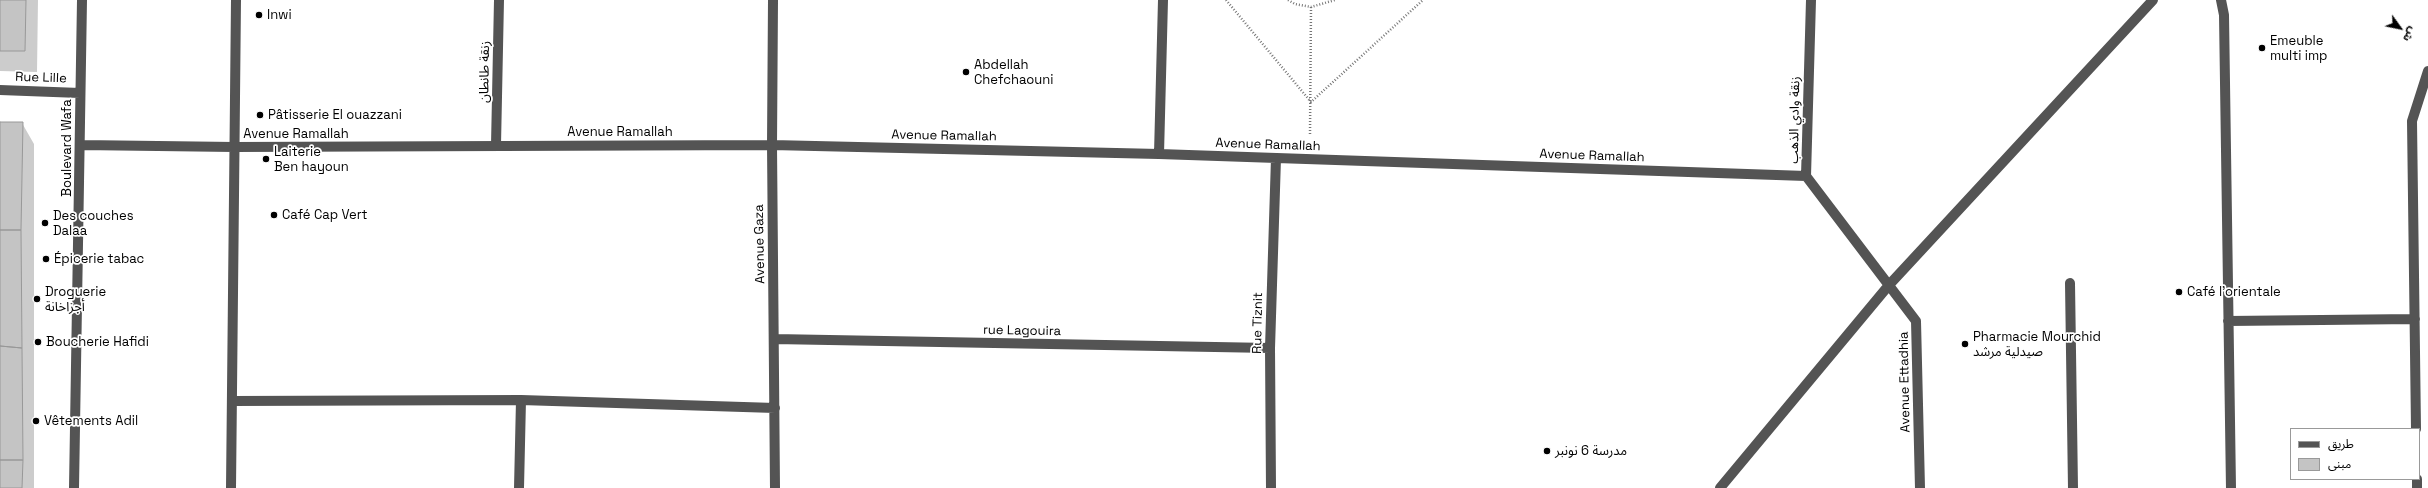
<!DOCTYPE html>
<html>
<head>
<meta charset="utf-8">
<style>
	body { margin:0 }
	#map { position:relative; width:2428px; height:488px; overflow:hidden; background:#fff; font-family:"Space Grotesk","Noto Sans Arabic",sans-serif }
	canvas { display:block }
	.legend { position:absolute; left:2290px; top:428px; width:130px; height:52px; box-sizing:border-box; background:#fff; border:1px solid #999; margin:0; padding:5px 7px; list-style:none; font-size:12px; color:#000 }
	.legend li { display:flex; align-items:center; gap:8px; height:20px }
	.legend b { width:20px; border:1px solid #999 }
	.north { position:absolute; left:2380px; top:8px; width:40px; height:40px; -webkit-text-stroke:3px #fff; paint-order:stroke; rotate:123deg; font-size:11px; font-weight:700; line-height:16px; text-align:center; color:#000 }
	.north::after { content:''; display:block; margin:auto; width:14px; height:18px; background:#000; clip-path:polygon(50% 0,100% 100%,50% 72%,0 100%) }
</style>
</head>
<body>
<div id="map">
<canvas width="2428" height="488"></canvas>
<ul class="legend">
<li><b style="height:5px;background:#545454"></b>طريق</li>
<li><b style="height:11px;background:#c4c4c4"></b>مبنى</li>
</ul>
<div class="north">ش</div>
</div>
<script>
const ctx = document.querySelector('canvas').getContext('2d');
ctx.lineJoin = 'round';
function fill(path, color) { ctx.fillStyle = color; ctx.fill(path, 'evenodd'); }
const poly = rows => new Path2D(rows.map(r => 'M' + r).join(''));
function trace(path, color, width, dash) { ctx.strokeStyle = color; ctx.lineWidth = width; ctx.lineCap = dash ? 'butt' : 'round'; ctx.setLineDash(dash || []); ctx.stroke(path); }
function drawText(font, color, halo, rows, align = 'center') {
  ctx.font = font + ' "Space Grotesk","Noto Sans Arabic",sans-serif'; ctx.lineWidth = 3.5; ctx.setLineDash([]); ctx.textBaseline = 'middle'; ctx.strokeStyle = halo; ctx.fillStyle = color; for (const [text, x, y, turn = 0] of rows) {
    ctx.save(); ctx.translate(x, y); ctx.rotate((+turn || 0) * Math.PI / 180); ctx.textAlign = isNaN(turn) ? turn : align; if (halo) ctx.strokeText(text, 0, 0); ctx.fillText(text, 0, 0); ctx.restore();
  }
}
const shadow = poly([
	[0,0,38,0,37,72,0,71],
	[0,123,22,123,34,144,34,488,0,488]
]);
const building = poly([
	[0,0,26,0,25,51,0,51,0,0],
	[0,122,23,122,21,230,0,230,0,122],
	[0,230,21,230,22,348,0,346,0,230],
	[0,346,22,348,23,460,0,460,0,346],
	[0,460,23,460,22,488,0,488,0,460]
]);
const path = poly([
	[1226,0,1311,102,1423,0],
	[1288,0,1295,4,1311,7,1335,0],
	[1310,134,1311,7]
]);
const minor = poly([
	[773,0,772,145,775,488],
	[1811,0,1806,176,1916,321,1920,488],
	[2221,0,2224,15,2231,488],
	[0,90,80,93],
	[81,145,234,147,772,145,1159,154,1806,176],
	[496,145,499,0],
	[1159,154,1163,0],
	[2070,283,2073,488],
	[2228,321,2415,319],
	[774,339,1270,348],
	[232,401,521,400,775,408],
	[2416,429,2412,121,2428,71],
	[2417,479,2417,488],
	[74,488,82,0],
	[231,488,236,0],
	[519,488,521,400],
	[1271,488,1270,348,1276,158],
	[1720,488,1889,285,2153,0]
]);
const markers = [
	[259,15,4,"#000"],
	[2262,48,4,"#000"],
	[966,72,4,"#000"],
	[260,115,4,"#000"],
	[266,159,4,"#000"],
	[274,215,4,"#000"],
	[45,223,4,"#000"],
	[46,259,4,"#000"],
	[2179,292,4,"#000"],
	[37,299,4,"#000"],
	[38,342,4,"#000"],
	[1965,344,4,"#000"],
	[36,421,4,"#000"],
	[1547,451,4,"#000"]
];
const poiNames = [
	["Inwi",267,15],
	["Emeuble",2270,41],
	["multi imp",2270,56],
	["Abdellah",974,65],
	["Chefchaouni",974,80],
	["Pâtisserie El ouazzani",268,115],
	["Laiterie",274,152],
	["Ben hayoun",274,167],
	["Café Cap Vert",282,215],
	["Des couches",53,216],
	["Dalaa",53,231],
	["Épicerie tabac",54,259],
	["Droguerie",45,292],
	["أجزاخانة",45,307],
	["Café l'orientale",2187,292],
	["Pharmacie Mourchid",1973,337],
	["صيدلية مرشد",1973,352],
	["Boucherie Hafidi",46,342],
	["Vêtements Adil",44,421],
	["مدرسة 6 نونبر",1555,451]
];
const streetNames = [
	["زنقة طانطان",485,72,-89],
	["Rue Lille",41,78,2],
	["زنقة وادي الذهب",1795,120,-89],
	["Avenue Ramallah",620,132],
	["Avenue Ramallah",296,134],
	["Avenue Ramallah",944,136,1],
	["Avenue Ramallah",1268,145,2],
	["Boulevard Wafa",67,148,-90],
	["Avenue Ramallah",1592,156,2],
	["Avenue Gaza",760,244,-91],
	["Rue Tiznit",1258,323,-89],
	["rue Lagouira",1022,331,1],
	["Avenue Ettadhia",1905,382,-91]
];
fill(shadow, '#0003');
fill(building, '#c4c4c4');
trace(building, '#989898', 1);
trace(path, '#767676', 2.5, [1, 2]);
trace(minor, '#545454', 10);
for (const [x, y, r, color] of markers) { const dot = new Path2D(); dot.arc(x, y, r, 0, 2 * Math.PI); ctx.fillStyle = color; ctx.fill(dot); trace(dot, '#fff', 1.5); }
drawText('13px', '#000', '#fff', poiNames, 'left');
drawText('13px', '#000', '#fff', streetNames);
</script>
</body>
</html>
